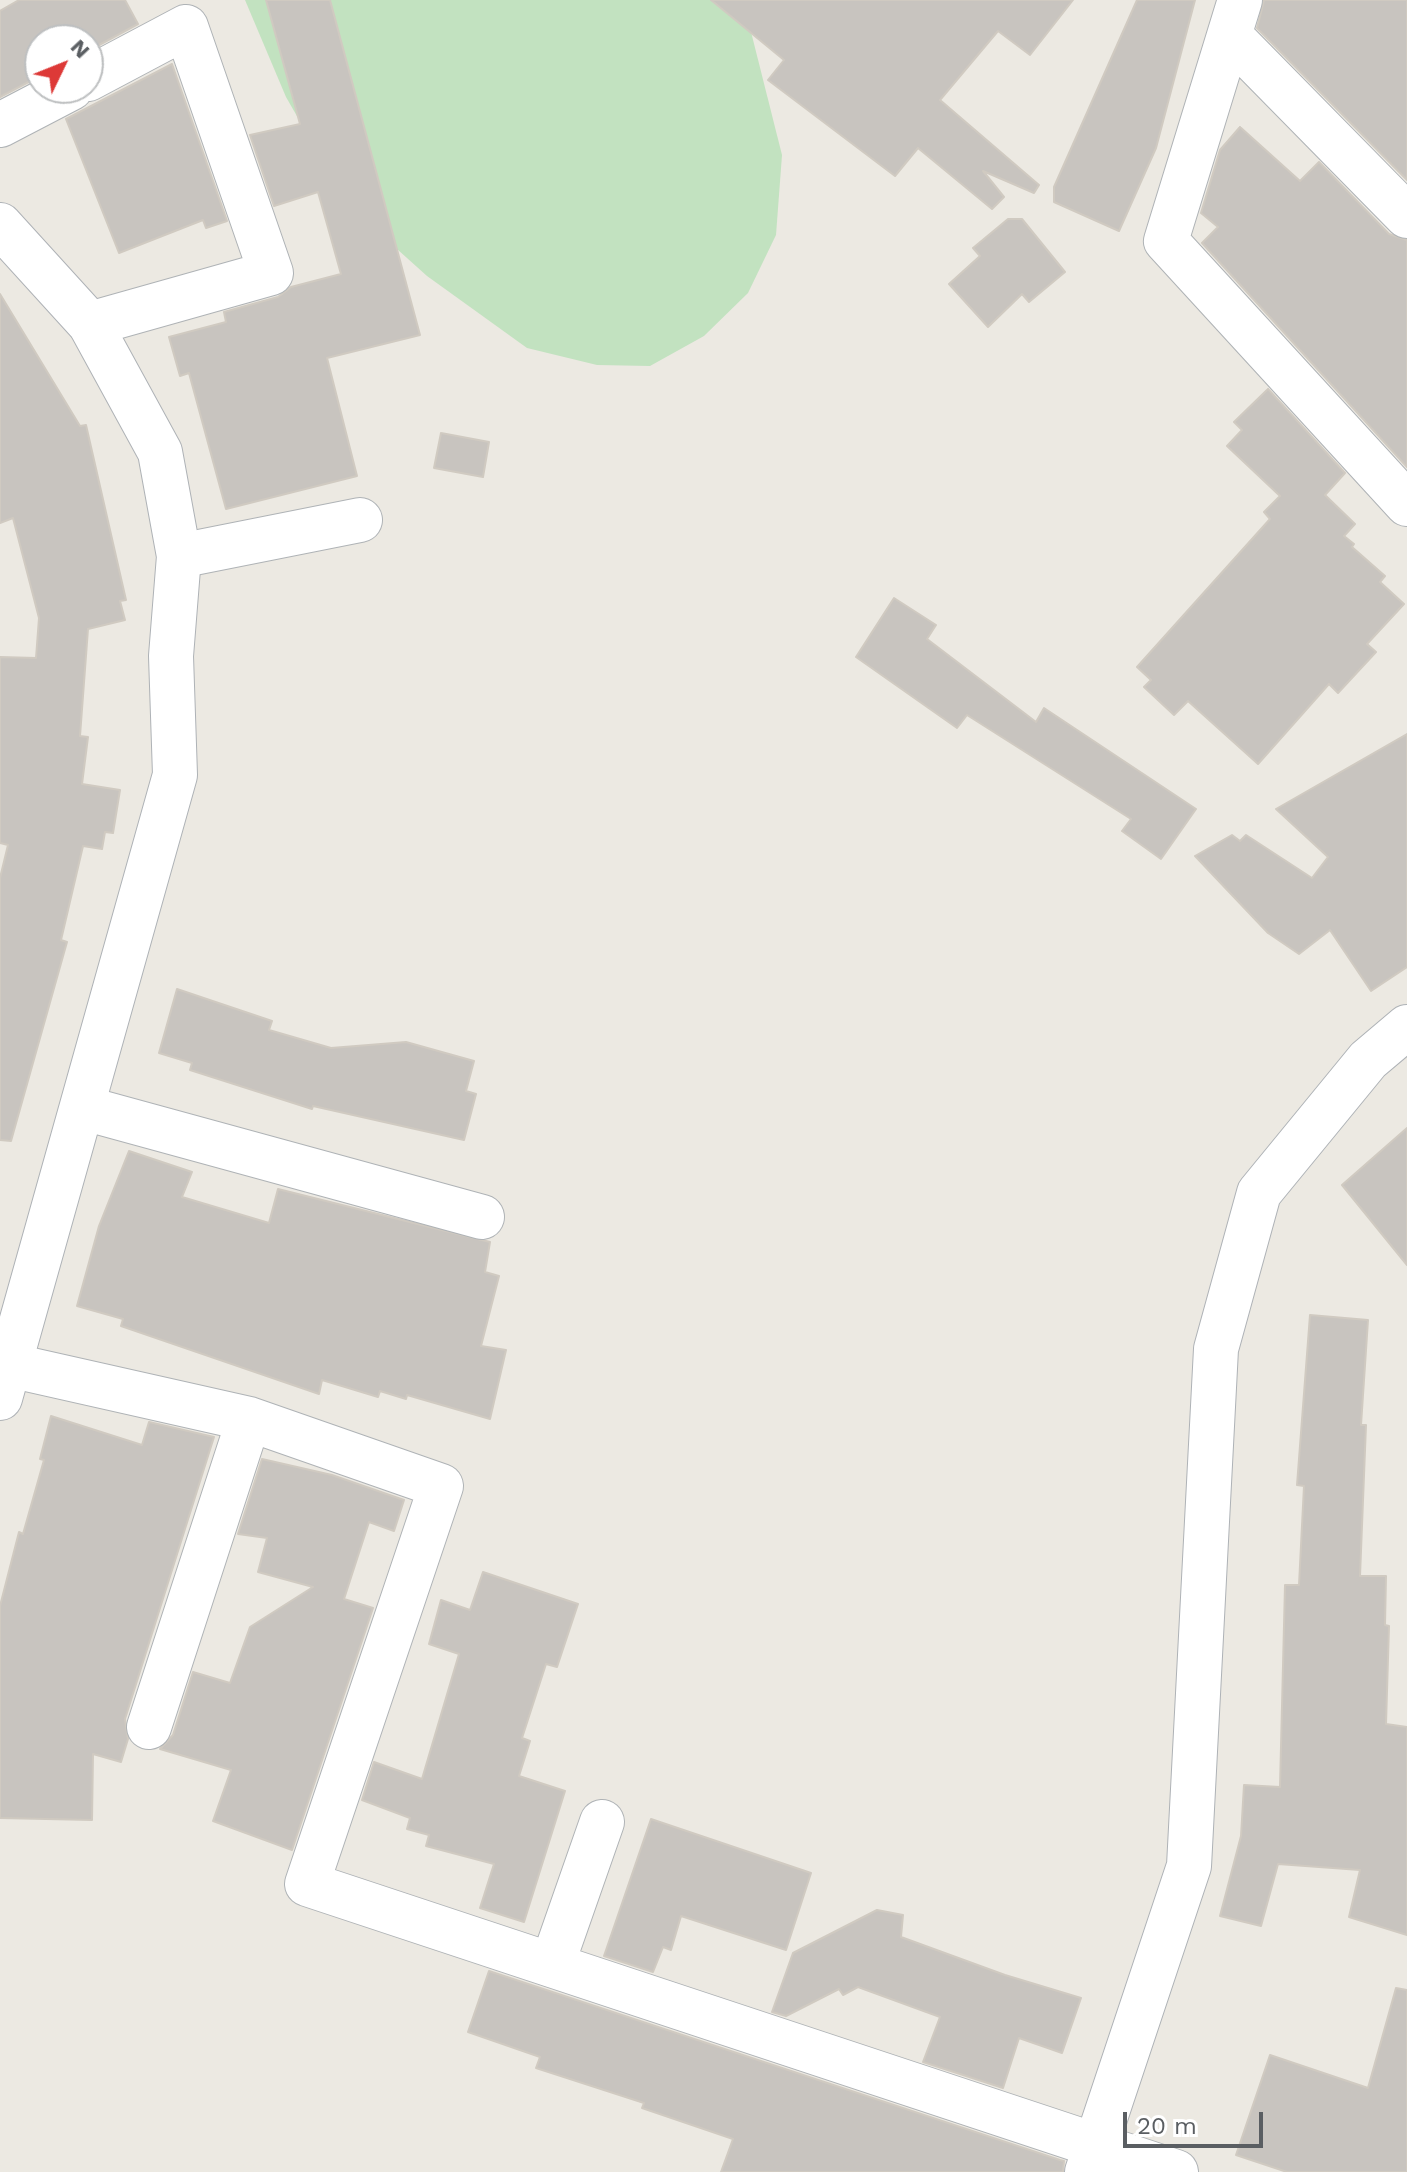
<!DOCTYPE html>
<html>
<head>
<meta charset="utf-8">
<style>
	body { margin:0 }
	#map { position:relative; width:1407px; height:2172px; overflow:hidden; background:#ece9e2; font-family:"Work Sans",sans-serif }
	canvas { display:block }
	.north { position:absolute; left:24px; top:24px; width:80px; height:80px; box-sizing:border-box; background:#fff; border:2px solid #bdbfc0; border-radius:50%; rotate:47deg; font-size:22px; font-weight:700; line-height:32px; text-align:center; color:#5a5e62 }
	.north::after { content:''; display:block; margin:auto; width:28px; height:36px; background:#dd3937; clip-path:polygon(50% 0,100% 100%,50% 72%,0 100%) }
	.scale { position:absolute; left:1123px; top:2112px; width:140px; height:36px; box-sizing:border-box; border:4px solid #5a5e62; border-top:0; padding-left:10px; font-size:24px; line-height:28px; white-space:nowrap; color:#5a5e62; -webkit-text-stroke:6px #fff; paint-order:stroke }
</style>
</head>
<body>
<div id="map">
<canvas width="1407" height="2172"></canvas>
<div class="north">N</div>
<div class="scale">20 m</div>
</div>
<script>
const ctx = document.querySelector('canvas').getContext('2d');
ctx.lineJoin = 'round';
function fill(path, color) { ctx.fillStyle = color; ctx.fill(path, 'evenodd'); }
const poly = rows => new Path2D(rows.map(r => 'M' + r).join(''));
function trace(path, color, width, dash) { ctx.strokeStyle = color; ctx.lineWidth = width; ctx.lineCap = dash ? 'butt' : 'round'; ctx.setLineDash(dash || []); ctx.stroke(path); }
const green = poly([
	[245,0,743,0,782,155,776,235,748,293,704,336,650,366,597,365,527,348,427,276,348,205,286,97]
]);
const building = poly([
	[19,0,125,0,138,24,88,51,88,40,40,40,40,76,0,97,0,11,19,0],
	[266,0,330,0,420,335,327,358,357,476,226,509,189,373,180,376,169,337,226,322,224,312,278,297,291,287,341,274,318,192,274,206,250,135,300,124,266,0],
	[711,0,1073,0,1030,55,998,31,940,100,1039,185,1034,193,983,171,1004,197,992,209,918,148,895,176,768,80,784,60,711,0],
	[1137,0,1195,0,1156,148,1119,231,1054,202,1054,187,1137,0],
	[1264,0,1407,0,1407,180,1257,28,1264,0],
	[172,64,227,221,206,228,203,220,119,253,66,119,172,64],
	[1240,127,1300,181,1319,162,1389,234,1407,240,1407,467,1202,243,1218,227,1201,213,1220,150,1240,127],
	[1008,219,1022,219,1065,272,1029,302,1022,294,988,327,949,284,980,256,973,248,1008,219],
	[0,294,80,426,86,425,126,600,120,601,125,620,88,629,80,736,88,737,82,784,120,790,113,833,105,832,102,849,83,846,61,940,67,942,11,1141,0,1140,0,878,8,845,0,843,0,657,36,658,39,618,13,518,0,523,0,294],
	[1268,389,1345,473,1325,495,1355,524,1344,536,1354,544,1352,547,1385,576,1380,582,1404,604,1367,644,1376,652,1338,693,1329,684,1258,764,1188,701,1174,715,1144,687,1151,680,1137,667,1270,519,1264,512,1280,496,1227,446,1242,430,1234,422,1268,389],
	[441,433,489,442,483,477,434,468,441,433],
	[894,598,936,625,927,639,1036,722,1044,708,1196,809,1161,859,1122,831,1131,819,967,715,957,728,856,657,894,598],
	[1407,734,1407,967,1371,991,1330,930,1299,954,1268,933,1195,856,1232,835,1240,841,1246,835,1312,878,1328,857,1276,809,1407,734],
	[177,989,272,1021,269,1030,331,1048,406,1042,474,1061,466,1091,476,1094,464,1140,313,1106,312,1109,190,1070,192,1063,159,1053,177,989],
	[1407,1128,1407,1265,1342,1185,1407,1128],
	[129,1151,192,1172,182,1197,269,1223,278,1189,490,1242,485,1272,499,1276,481,1346,506,1350,490,1419,407,1395,406,1399,380,1391,378,1397,322,1380,319,1394,121,1326,123,1319,77,1306,99,1226,129,1151],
	[1310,1315,1368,1320,1361,1425,1366,1425,1360,1576,1386,1576,1385,1625,1389,1626,1386,1724,1407,1727,1407,1935,1349,1917,1360,1870,1278,1864,1261,1926,1220,1916,1241,1836,1244,1785,1280,1787,1285,1585,1299,1585,1304,1486,1297,1485,1310,1315],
	[51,1416,142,1445,149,1422,214,1437,125,1719,128,1739,121,1762,93,1754,92,1820,0,1818,0,1606,19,1532,23,1534,44,1460,40,1459,51,1416],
	[262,1459,332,1475,404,1500,394,1531,369,1522,344,1599,373,1608,292,1850,213,1821,231,1770,160,1749,173,1735,193,1672,230,1683,250,1627,313,1587,258,1572,267,1538,238,1534,262,1459],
	[483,1572,578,1604,557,1667,546,1664,522,1738,530,1741,519,1776,565,1791,524,1922,480,1908,494,1864,426,1846,429,1835,407,1829,410,1818,362,1800,374,1762,422,1779,459,1654,429,1644,441,1600,470,1610,483,1572],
	[651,1819,811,1873,786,1950,681,1916,671,1950,663,1947,653,1972,604,1956,651,1819],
	[877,1910,903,1915,901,1937,1005,1975,1081,1998,1062,2053,1019,2038,1003,2088,923,2062,940,2017,858,1987,843,1995,839,1989,786,2016,772,2012,793,1953,877,1910],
	[489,1971,1060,2160,1064,2161,1063,2172,721,2172,733,2139,642,2108,644,2103,536,2068,540,2057,468,2032,489,1971],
	[1396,1988,1407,1990,1407,2172,1287,2172,1236,2155,1270,2055,1368,2088,1396,1988]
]);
const street = poly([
	[1240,0,1166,241,1407,504],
	[1231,37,1407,216],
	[88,79,186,27,271,273,90,324],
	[0,125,71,88],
	[179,556,360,520],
	[84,1108,482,1217],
	[0,1363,249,1419,441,1486,307,1884,1176,2172],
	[149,1727,249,1419],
	[552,1965,602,1822]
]);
const secondary = poly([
	[0,225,90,324,160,452,179,556,171,656,175,775,0,1398],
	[1087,2172,1189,1866,1216,1349,1259,1193,1368,1060,1407,1027]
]);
fill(green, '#c2e2c0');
fill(building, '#c8c4bf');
trace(building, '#d0cac1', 2);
trace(street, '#afb3b6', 46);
trace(secondary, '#aeb2b6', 46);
trace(street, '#fff', 44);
trace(secondary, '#fff', 44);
</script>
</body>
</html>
